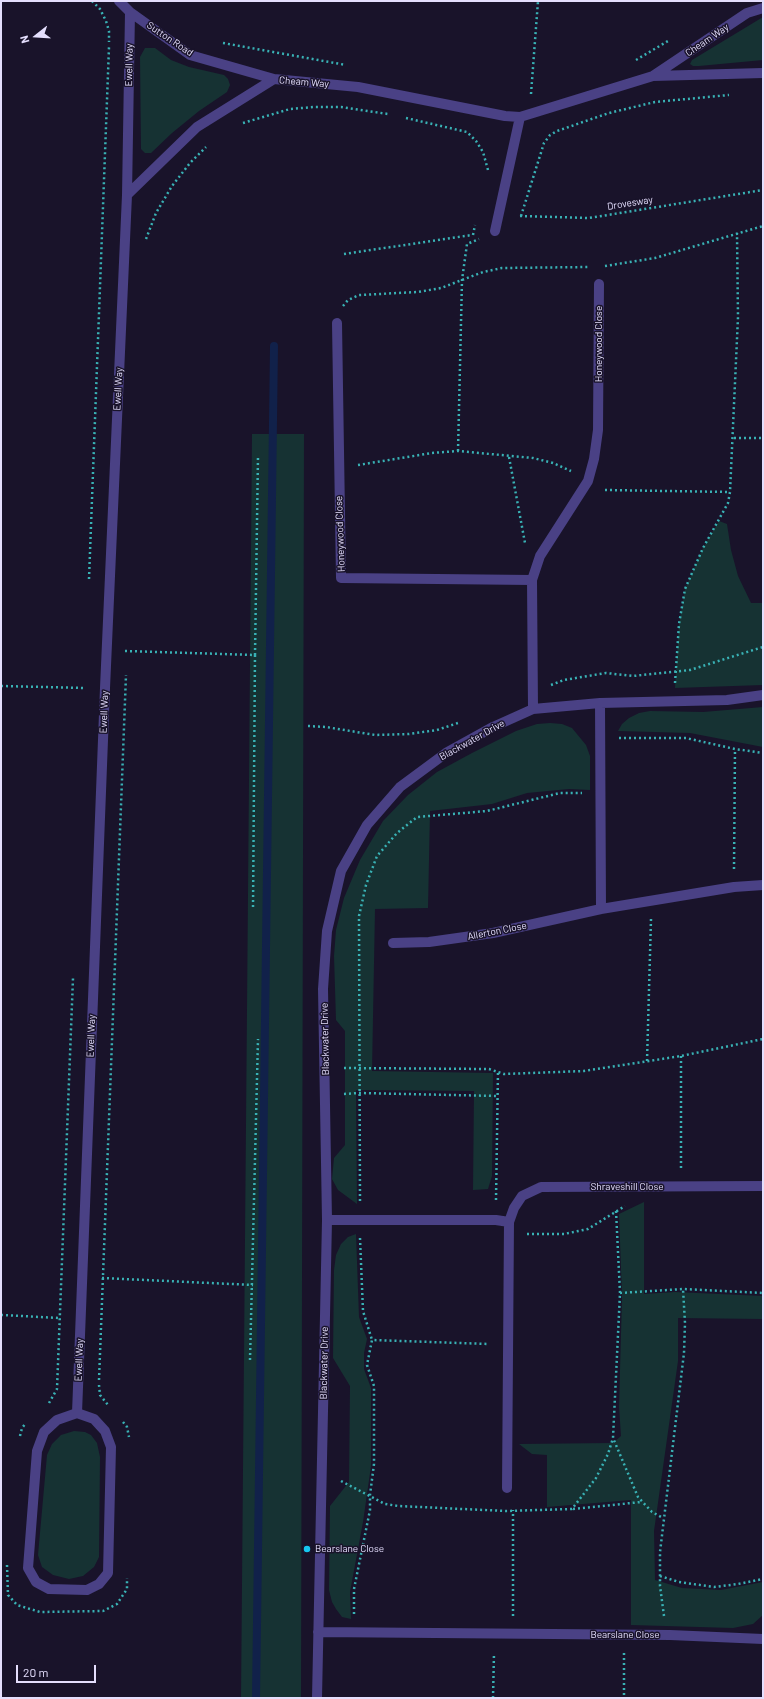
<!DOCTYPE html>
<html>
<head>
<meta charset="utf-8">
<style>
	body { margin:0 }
	#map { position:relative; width:764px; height:1699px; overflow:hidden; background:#19132a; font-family:Barlow,sans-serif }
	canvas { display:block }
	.frame { position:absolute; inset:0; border:2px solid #e4defd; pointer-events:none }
	.north { position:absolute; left:16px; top:16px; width:40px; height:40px; -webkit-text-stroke:3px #19132a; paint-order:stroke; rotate:253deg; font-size:11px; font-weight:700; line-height:16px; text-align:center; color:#e4defd }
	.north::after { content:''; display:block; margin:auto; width:14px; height:18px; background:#e4defd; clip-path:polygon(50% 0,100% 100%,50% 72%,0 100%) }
	.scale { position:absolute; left:16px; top:1665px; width:80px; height:18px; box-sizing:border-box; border:2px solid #e4defd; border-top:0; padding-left:5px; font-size:12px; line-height:14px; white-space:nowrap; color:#e4defd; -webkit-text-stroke:3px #19132a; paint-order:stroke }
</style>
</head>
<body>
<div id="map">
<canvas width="764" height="1699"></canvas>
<div class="frame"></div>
<div class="north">N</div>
<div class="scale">20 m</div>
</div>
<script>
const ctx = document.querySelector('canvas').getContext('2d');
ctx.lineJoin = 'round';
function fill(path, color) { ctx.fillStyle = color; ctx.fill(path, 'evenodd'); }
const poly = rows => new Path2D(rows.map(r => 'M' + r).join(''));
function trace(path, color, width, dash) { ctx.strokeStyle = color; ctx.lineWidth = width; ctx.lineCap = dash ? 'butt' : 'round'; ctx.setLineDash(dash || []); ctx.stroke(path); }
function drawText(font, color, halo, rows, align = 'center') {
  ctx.font = font + ' Barlow,sans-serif'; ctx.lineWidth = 3; ctx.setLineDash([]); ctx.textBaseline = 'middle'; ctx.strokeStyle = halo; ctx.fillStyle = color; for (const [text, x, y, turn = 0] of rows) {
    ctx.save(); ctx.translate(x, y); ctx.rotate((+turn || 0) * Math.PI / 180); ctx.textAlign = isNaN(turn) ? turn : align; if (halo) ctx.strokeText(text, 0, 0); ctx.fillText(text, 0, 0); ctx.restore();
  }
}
const green = poly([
	[763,17,763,60,699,66,693,66,690,64,692,60],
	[145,48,155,48,171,60,189,67,224,75,228,79,230,85,227,92,199,111,172,133,151,153,145,153,141,149,140,57],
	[252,434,304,434,301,1698,241,1698],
	[719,521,727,524,731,550,738,576,751,603,763,603,763,685,675,688,679,624,685,589,703,548],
	[763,707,763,747,690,733,618,731,622,724,629,718,639,713,650,711,703,712],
	[550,723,562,724,572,728,586,745,590,756,590,790,569,789,527,793,492,804,430,811,428,908,375,909,372,1071,493,1073,492,1176,488,1189,473,1190,474,1091,356,1090,357,1204,338,1190,332,1179,334,1158,345,1145,345,1031,336,1020,334,956,336,930,344,898,360,860,383,821,408,795,437,772,472,753,516,731,537,724],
	[644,1202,644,1294,675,1292,763,1296,763,1319,678,1318,678,1361,654,1531,655,1580,682,1588,721,1590,763,1582,763,1615,753,1624,733,1628,631,1625,631,1500,547,1507,547,1455,532,1454,519,1444,613,1443,621,1436,619,1407,622,1297,619,1214],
	[356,1234,359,1317,367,1339,364,1353,364,1369,371,1388,371,1466,363,1522,350,1592,351,1619,342,1617,336,1609,332,1602,329,1590,330,1506,349,1482,350,1386,333,1358,334,1270,336,1255,341,1244,348,1237],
	[74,1431,85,1432,91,1435,97,1443,100,1457,99,1557,94,1567,83,1576,69,1579,53,1575,42,1567,38,1555,47,1455,52,1444,61,1435]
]);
const stream = poly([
	[256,1698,274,346]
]);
const path = poly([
	[92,1,100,9,106,21,109,31,109,42],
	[223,43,346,65],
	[636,60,668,41],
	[531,94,538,1],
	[406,118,467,132,476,141,483,152,488,170],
	[243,123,290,109,314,107,341,107,388,114],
	[520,216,589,218,763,190],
	[521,216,544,143,550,135,557,131,609,113,655,102,729,95],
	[473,235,475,225],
	[146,239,156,213,172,186,190,163,206,147],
	[344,254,472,235],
	[605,266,655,258,763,226],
	[343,306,348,300,359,295,418,292,441,288,483,272,502,268,590,267],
	[734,438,763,438],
	[458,451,462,280,467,244,479,239],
	[509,457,525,543],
	[358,465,432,453,458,451,533,458,553,463,571,471],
	[605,490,730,492],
	[89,579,109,47],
	[125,651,255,655,253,908],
	[255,655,258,456],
	[675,683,679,624,685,589,703,548,728,503,730,492,738,317,737,233],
	[551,685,564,680,606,673,633,676,690,670,763,647],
	[1,686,86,688],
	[308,726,326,727,375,735,409,734,437,730,458,723],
	[619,738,686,738,735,749,763,753],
	[734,869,735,749],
	[647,1061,651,919],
	[344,1068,489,1069,504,1074,584,1071,681,1056,763,1039],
	[344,1094,359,1093,498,1096],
	[681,1168,681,1056],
	[496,1200,498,1071],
	[360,1201,359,916,366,885,377,856,397,833,417,817,487,811,560,793,582,793],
	[616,1211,620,1293,613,1438,638,1497,652,1512,663,1518],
	[527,1234,564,1234,588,1229,625,1206],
	[360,1238,363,1311,372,1340],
	[102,1278,253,1285],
	[620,1293,683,1289,763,1293],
	[1,1315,60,1318],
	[250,1360,258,1039],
	[99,1380,126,675],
	[99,1385,100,1395,108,1405],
	[49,1403,57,1389,73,978],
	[123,1422,127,1427,129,1437],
	[20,1436,22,1428,26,1423],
	[341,1481,385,1504,398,1506,506,1511,572,1509,596,1478,608,1454,613,1438],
	[573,1509,641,1502],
	[7,1565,8,1595,17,1605,40,1612,103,1611,117,1604,127,1589,127,1578],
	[660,1576,679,1582,714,1587,738,1584,763,1579],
	[354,1614,354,1589,370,1510,370,1495,374,1464,374,1386,367,1365,372,1340,489,1344],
	[513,1616,513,1510],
	[664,1616,660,1586,660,1552,684,1353,685,1323,683,1289],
	[624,1653,624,1698],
	[493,1698,494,1653]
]);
const minor = poly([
	[119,1,130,12,190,55,274,79],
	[653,76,747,13,763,8],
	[127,195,197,127,274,79,358,87,505,116,520,117,653,76,763,73],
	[495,231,520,117],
	[337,323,341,578,532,580,540,556,588,481,594,459,598,430,599,284],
	[532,580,533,709],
	[600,703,601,909],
	[393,943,429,942,493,933,601,909,734,887,763,885],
	[327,1220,496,1220,509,1222,514,1208,522,1196,541,1187,763,1186],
	[77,1413,94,1419,105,1431,111,1447,108,1573,99,1584,87,1590,49,1589,36,1582,28,1568,37,1451,44,1432,57,1420,77,1413,105,688,127,195,130,12],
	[507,1488,509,1222],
	[318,1632,670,1635,763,1639],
	[317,1698,327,1220,323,989,327,931,341,871,367,825,400,787,446,753,493,727,533,709,600,703,727,700,763,695]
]);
const markers = [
	[307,1549,4,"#16c7f0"]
];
const streetNames = [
	["Sutton Road",170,39,34],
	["Cheam Way",707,40,-34],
	["Ewell Way",129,65,-89],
	["Cheam Way",304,82,5],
	["Drovesway",630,203,-9],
	["Honeywood Close",599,344,-90],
	["Ewell Way",118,389,-87],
	["Honeywood Close",340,534,-92],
	["Ewell Way",104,712,-88],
	["Blackwater Drive",472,740,-29],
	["Allerton Close",497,931,-11],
	["Ewell Way",91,1036,-88],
	["Blackwater Drive",325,1039,-91],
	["Shraveshill Close",627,1187],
	["Ewell Way",79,1360,-88],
	["Blackwater Drive",324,1363,-89],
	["Bearslane Close",625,1635]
];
const poiNames = [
	["Bearslane Close",315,1549]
];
fill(green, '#163233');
trace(stream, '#11214a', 8);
trace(path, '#39b2b5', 2.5, [2, 3]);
trace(minor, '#4a4185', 10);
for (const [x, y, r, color] of markers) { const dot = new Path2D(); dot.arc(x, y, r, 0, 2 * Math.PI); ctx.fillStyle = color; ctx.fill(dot); trace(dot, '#19132a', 1.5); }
drawText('10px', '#e4defd', '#19132a', streetNames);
drawText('10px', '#e4defd', '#19132a', poiNames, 'left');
</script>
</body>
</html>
